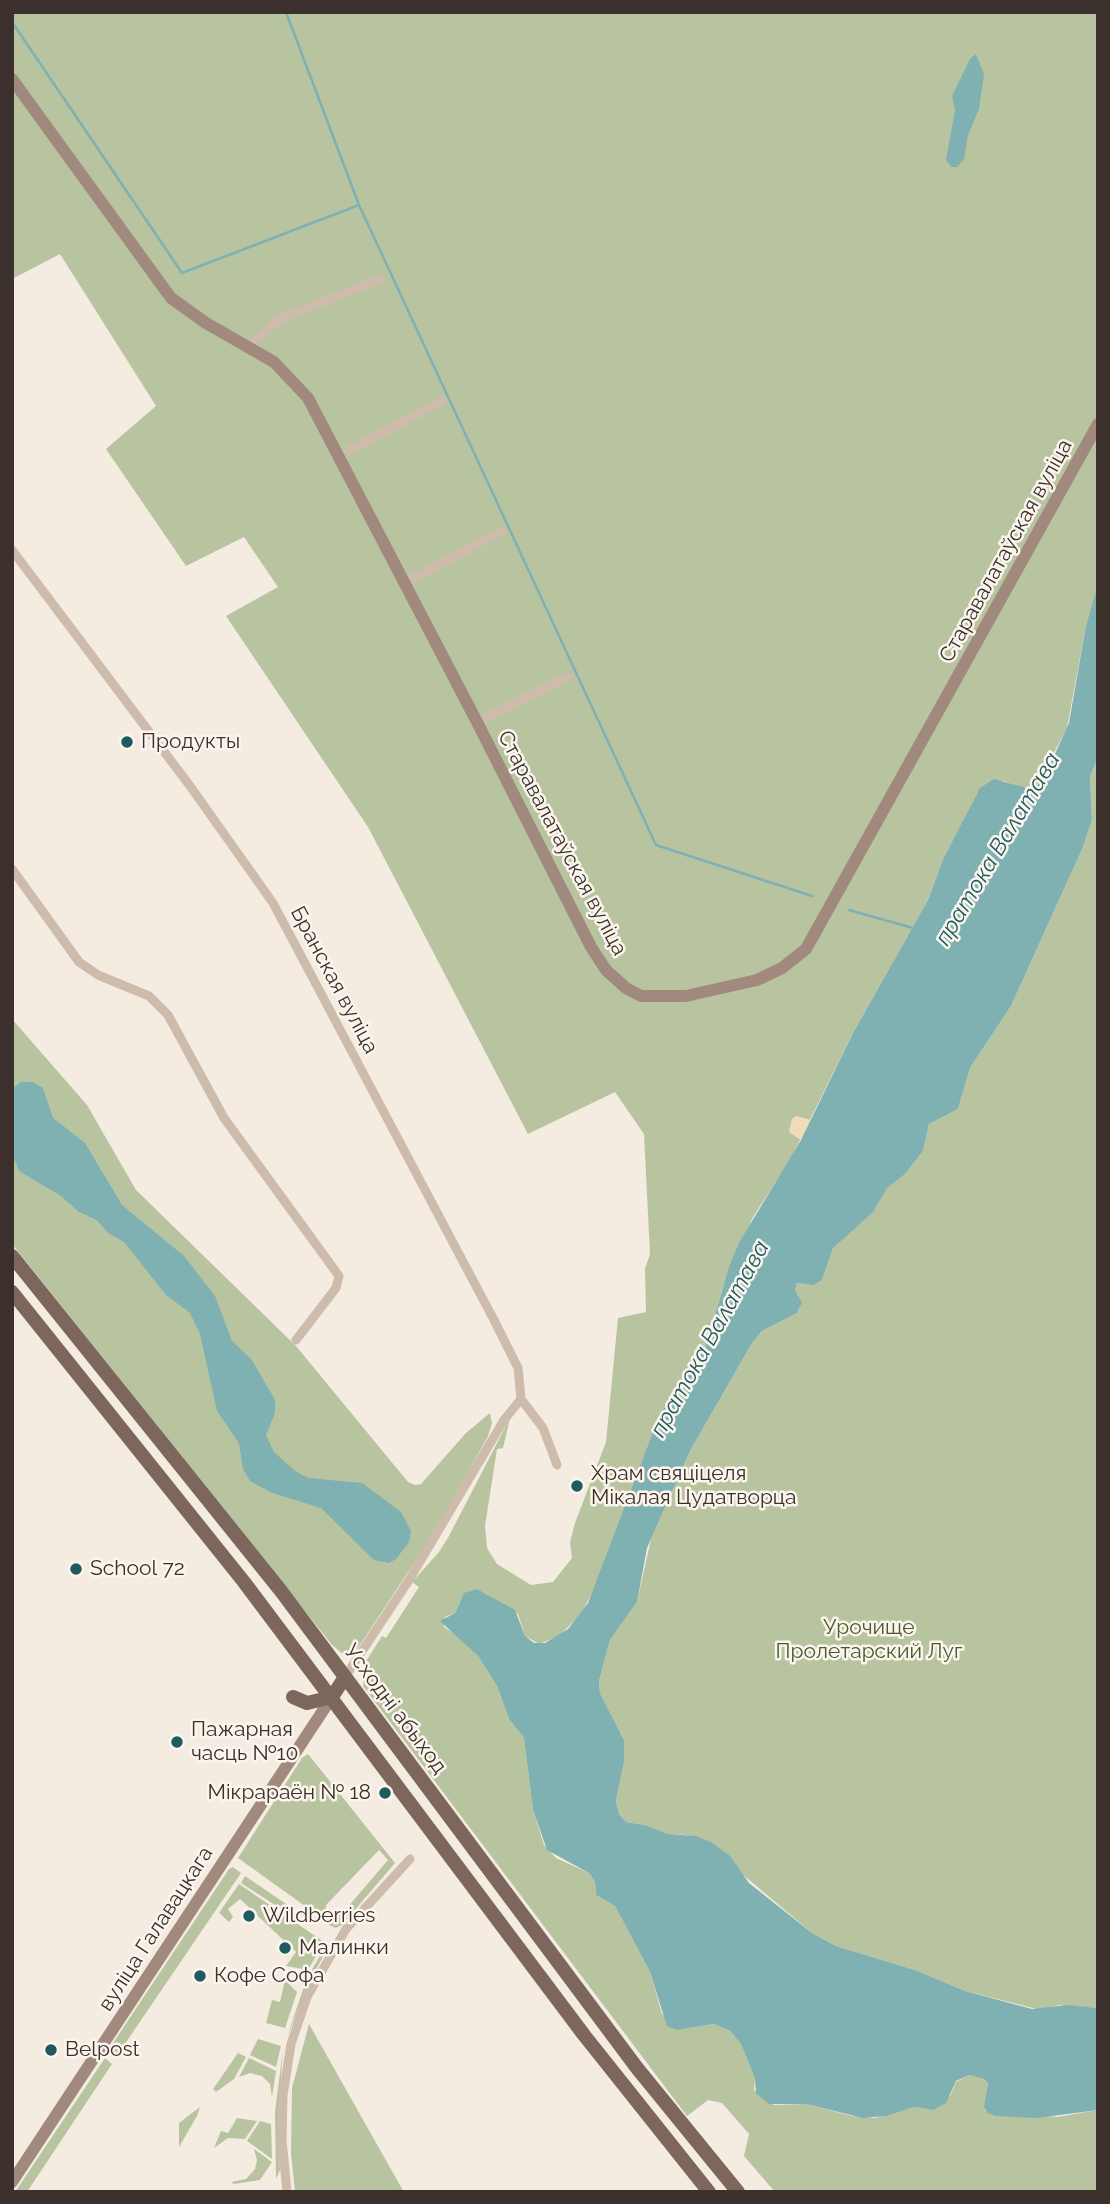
<!DOCTYPE html>
<html>
<head>
<meta charset="utf-8">
<style>
	body { margin:0 }
	#map { position:relative; width:1110px; height:2204px; overflow:hidden; background:#f4ebe1; font-family:Raleway,sans-serif }
	canvas { display:block }
	.frame { position:absolute; inset:0; border:14px solid #3b302b; pointer-events:none }
</style>
</head>
<body>
<div id="map">
<canvas width="1110" height="2204"></canvas>
<div class="frame"></div>
</div>
<script>
const ctx = document.querySelector('canvas').getContext('2d');
ctx.lineJoin = 'round';
function fill(path, color) { ctx.fillStyle = color; ctx.fill(path, 'evenodd'); }
const poly = rows => new Path2D(rows.map(r => 'M' + r).join(''));
function trace(path, color, width, dash) { ctx.strokeStyle = color; ctx.lineWidth = width; ctx.lineCap = dash ? 'butt' : 'round'; ctx.setLineDash(dash || []); ctx.stroke(path); }
function drawText(font, color, halo, rows, align = 'center') {
  ctx.font = font + ' Raleway,sans-serif'; ctx.lineWidth = 5; ctx.setLineDash([]); ctx.textBaseline = 'middle'; ctx.strokeStyle = halo; ctx.fillStyle = color; for (const [text, x, y, turn = 0] of rows) {
    ctx.save(); ctx.translate(x, y); ctx.rotate((+turn || 0) * Math.PI / 180); ctx.textAlign = isNaN(turn) ? turn : align; if (halo) ctx.strokeText(text, 0, 0); ctx.fillText(text, 0, 0); ctx.restore();
  }
}
const green = poly([
	[12,12,1098,12,1098,584,1086,625,1067,728,1037,785,1022,788,1004,781,977,794,943,859,929,898,853,1033,791,1158,753,1217,724,1284,705,1349,660,1414,602,1574,581,1614,559,1636,539,1644,525,1636,518,1614,485,1593,462,1597,455,1613,445,1617,444,1627,460,1637,478,1656,497,1686,509,1719,524,1738,533,1810,544,1845,556,1858,589,1873,595,1882,596,1895,615,1906,650,1972,662,2014,683,2029,714,2024,730,2031,741,2044,755,2079,754,2090,774,2105,806,2104,852,2116,875,2118,914,2107,927,2109,950,2096,956,2082,969,2075,984,2079,988,2083,985,2110,1057,2117,1098,2110,1098,2192,775,2192,744,2156,749,2134,722,2103,708,2100,687,2116,363,1686,365,1663,382,1636,386,1638,419,1587,412,1582,439,1552,449,1536,510,1418,503,1448,497,1449,485,1526,487,1548,497,1564,531,1585,553,1582,572,1558,570,1542,575,1523,606,1442,618,1318,646,1312,645,1269,650,1254,644,1134,615,1092,528,1134,368,827,226,616,278,587,244,537,186,566,106,449,156,406,60,254,12,279],
	[1098,758,1098,2008,1059,2005,1041,2010,965,1991,915,1970,836,1946,812,1933,741,1873,688,1835,669,1834,645,1825,626,1822,619,1814,616,1801,624,1762,624,1740,600,1693,599,1681,610,1640,637,1602,651,1539,690,1451,752,1343,762,1331,797,1313,800,1308,795,1290,797,1283,809,1284,822,1280,833,1248,891,1183,905,1174,923,1151,929,1124,958,1109,970,1068,1011,1006,1083,847,1092,820,1090,776],
	[12,1019,87,1105,136,1190,296,1346,408,1482,415,1485,421,1484,466,1433,490,1413,492,1423,488,1436,441,1522,356,1651,343,1654,332,1645,12,1244],
	[308,1754,395,1863,342,1925,336,1928,329,1925,330,1917,341,1915,388,1860,379,1850,326,1905,326,1911,319,1916,238,1858,302,1758],
	[233,1867,241,1873,116,2057,111,2046,229,1869],
	[245,1876,292,1908,289,1914,241,1883],
	[239,1884,324,1942,308,1970,286,1966,296,1952,240,1899,228,1909,233,1917,229,1922,219,1913],
	[327,1944,328,1948,311,1978,287,2037,307,1978],
	[285,1980,297,1992,285,2028,266,2023,272,2000,280,2002],
	[309,2024,401,2187,404,2192,295,2192,291,2153,292,2088],
	[258,2039,281,2046,276,2067,250,2055],
	[283,2049,278,2120,280,2170,276,2179,275,2112],
	[238,2053,246,2057,234,2079,216,2092,213,2089],
	[105,2058,112,2064,27,2192,15,2192],
	[249,2058,276,2071,272,2097,270,2084,262,2076,250,2073,239,2077],
	[200,2107,197,2116,179,2147,179,2123],
	[237,2118,257,2121,245,2139,228,2138,214,2148,221,2131,228,2133],
	[260,2121,271,2124,272,2159,247,2141],
	[254,2149,272,2162,260,2180,234,2184,231,2182,246,2179,255,2169,257,2160]
]);
const sand = poly([
	[796,1116,811,1120,801,1140,789,1132,792,1119]
]);
const water = poly([
	[976,54,984,74,979,109,968,135,964,159,957,167,951,167,946,160,955,110,952,96,970,59],
	[1098,584,1098,758,1090,776,1092,820,1083,847,1011,1006,970,1068,958,1109,929,1124,923,1151,905,1174,887,1188,873,1212,833,1248,822,1280,813,1285,797,1283,795,1290,802,1303,797,1313,762,1331,752,1343,690,1451,647,1548,637,1602,610,1640,599,1681,600,1693,624,1740,624,1762,616,1801,619,1814,626,1822,645,1825,669,1834,696,1836,711,1842,730,1856,749,1883,812,1933,836,1946,915,1970,965,1991,1032,2009,1067,2005,1098,2008,1098,2110,1037,2118,996,2116,988,2113,984,2107,988,2083,984,2079,969,2075,956,2081,946,2103,933,2110,914,2107,886,2116,863,2118,806,2104,769,2104,756,2093,755,2079,741,2044,730,2031,714,2024,677,2030,667,2026,650,1972,615,1906,596,1895,595,1882,589,1873,547,1850,533,1810,524,1738,509,1719,497,1686,478,1656,440,1621,455,1613,464,1593,477,1589,515,1610,525,1636,534,1643,545,1643,568,1629,588,1603,660,1414,705,1349,730,1264,740,1241,801,1140,853,1033,929,898,943,859,980,788,994,779,1027,788,1037,785,1043,780,1069,723,1086,625],
	[21,1082,33,1082,43,1088,53,1118,85,1143,122,1205,184,1256,215,1296,232,1341,252,1360,275,1400,275,1413,266,1435,274,1452,295,1471,308,1478,362,1483,401,1512,411,1531,409,1542,396,1559,389,1563,374,1560,321,1508,272,1493,250,1481,243,1469,239,1443,217,1411,200,1334,190,1313,166,1295,124,1242,108,1233,97,1220,79,1212,61,1196,19,1171,12,1153,12,1089]
]);
const stream = poly([
	[286,12,359,205,656,845,812,896],
	[12,22,182,273,359,205],
	[849,910,913,928]
]);
const street = poly([
	[248,346,280,319,380,279],
	[339,456,442,401],
	[12,550,190,786,273,903,494,1320,518,1368,521,1399,543,1428,557,1465],
	[403,584,502,531],
	[477,722,567,677],
	[12,869,79,962,98,975,149,996,168,1015,224,1118,339,1276,336,1288,296,1340],
	[345,1677,409,1580,504,1420,521,1399],
	[287,2192,282,2140,283,2095,291,2044,307,1997,346,1929,410,1859]
]);
const secondary = poly([
	[12,79,171,298,206,323,274,362,308,398,477,722,591,947,606,970,626,988,641,996,686,996,757,980,782,968,806,949,1098,424],
	[12,2182,332,1697]
]);
const primary = poly([
	[12,1256,281,1591,637,2068,738,2192],
	[12,1292,244,1582,584,2035,709,2192],
	[293,1697,307,1703,332,1697,345,1677]
]);
const markers = [
	[127,742,7,"#1f5a5e"],
	[577,1486,7,"#1f5a5e"],
	[76,1569,7,"#1f5a5e"],
	[177,1742,7,"#1f5a5e"],
	[385,1793,7,"#1f5a5e"],
	[249,1916,7,"#1f5a5e"],
	[285,1948,7,"#1f5a5e"],
	[200,1976,7,"#1f5a5e"],
	[51,2050,7,"#1f5a5e"]
];
const streetNames = [
	["Старавалатаўская вуліца",1006,551,-61],
	["Старавалатаўская вуліца",562,843,62],
	["Бранская вуліца",334,980,62],
	["Усходні абыход",395,1709,53],
	["вуліца Галавацкага",156,1929,-57]
];
const poiNames = [
	["Продукты",141,742],
	["Храм свяціцеля",591,1474],
	["Мікалая Цудатворца",591,1498],
	["School 72",90,1569],
	["Пажарная",191,1730],
	["часць №10",191,1754],
	["Мікрараён № 18",371,1793,"right"],
	["Wildberries",263,1916],
	["Малинки",299,1948],
	["Кофе Софа",214,1976],
	["Belpost",65,2050]
];
const parkNames = [
	["Урочище",869,1628],
	["Пролетарский Луг",869,1652]
];
const waterNames = [
	["пратока Валатава",998,849,-59],
	["пратока Валатава",710,1339,-61]
];
fill(green, '#b8c4a0');
fill(sand, '#efdcb8');
fill(water, '#7fb0b2');
trace(stream, '#7fb0b2', 2.5);
trace(street, '#cdbbac', 9);
trace(secondary, '#a18a7d', 12);
trace(primary, '#7d675c', 14);
for (const [x, y, r, color] of markers) { const dot = new Path2D(); dot.arc(x, y, r, 0, 2 * Math.PI); ctx.fillStyle = color; ctx.fill(dot); trace(dot, '#fbf5ee', 2.5); }
drawText('21px', '#3b302b', '#fbf5ee', streetNames);
drawText('21px', '#3b302b', '#fbf5ee', poiNames, 'left');
drawText('21px', '#4a5a2e', '#fbf5ee', parkNames);
drawText('italic 23px', '#1f5a5e', '#fbf5ee', waterNames);
</script>
</body>
</html>
